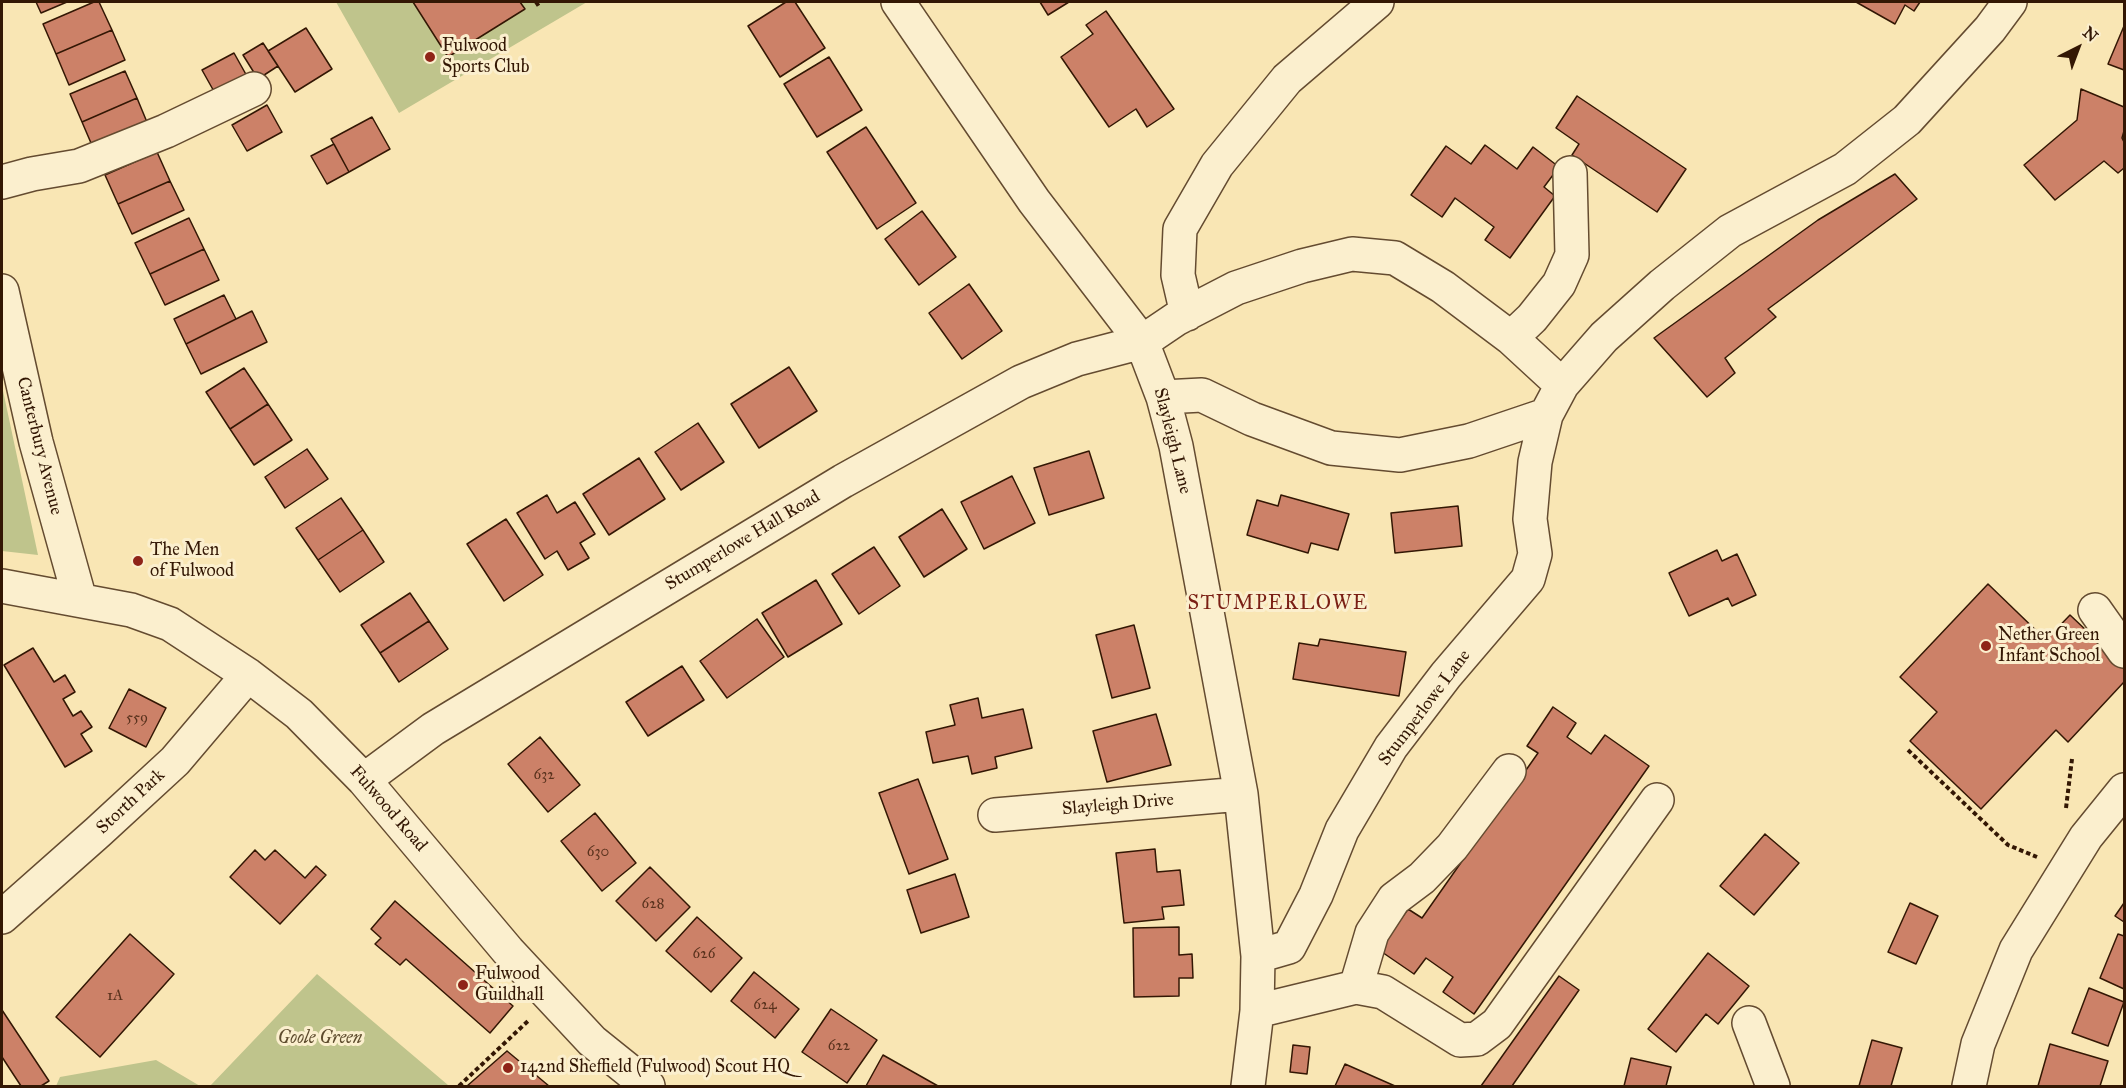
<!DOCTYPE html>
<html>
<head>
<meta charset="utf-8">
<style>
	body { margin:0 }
	#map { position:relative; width:2126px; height:1088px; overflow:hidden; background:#f9e6b4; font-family:"IM FELL Great Primer",serif }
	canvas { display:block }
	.frame { position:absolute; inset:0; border:3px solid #331704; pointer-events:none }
	.north { position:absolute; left:2048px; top:18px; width:60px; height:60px; -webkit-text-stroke:4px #fbefce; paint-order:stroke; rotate:42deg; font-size:16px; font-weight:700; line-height:24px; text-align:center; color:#331704 }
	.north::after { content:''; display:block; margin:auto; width:21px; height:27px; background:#331704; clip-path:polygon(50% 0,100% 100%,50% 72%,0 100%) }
</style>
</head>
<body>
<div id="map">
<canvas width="2126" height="1088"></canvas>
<div class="frame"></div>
<div class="north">N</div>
</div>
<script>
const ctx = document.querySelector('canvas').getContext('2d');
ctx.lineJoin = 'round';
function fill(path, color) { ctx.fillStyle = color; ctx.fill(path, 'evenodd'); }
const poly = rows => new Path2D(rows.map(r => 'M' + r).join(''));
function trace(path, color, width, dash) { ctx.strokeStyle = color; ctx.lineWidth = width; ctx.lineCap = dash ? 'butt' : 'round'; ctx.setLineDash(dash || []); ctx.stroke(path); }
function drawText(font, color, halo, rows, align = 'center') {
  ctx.font = font + ' "IM FELL Great Primer",serif'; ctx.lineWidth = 6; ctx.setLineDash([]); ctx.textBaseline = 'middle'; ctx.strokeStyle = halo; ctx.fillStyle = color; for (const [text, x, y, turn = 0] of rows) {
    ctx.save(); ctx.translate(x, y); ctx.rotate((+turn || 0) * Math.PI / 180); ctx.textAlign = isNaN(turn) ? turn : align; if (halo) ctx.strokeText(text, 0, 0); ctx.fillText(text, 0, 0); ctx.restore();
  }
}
const green = poly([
	[336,2,587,2,399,113],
	[2,386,38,555,2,551],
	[317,974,448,1085,447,1086,210,1086],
	[156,1060,200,1086,56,1086,60,1077]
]);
const building = poly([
	[36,2,67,2,41,13,36,2],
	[94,2,99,2,112,30,56,54,43,24,94,2],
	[413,2,520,2,525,9,448,57,413,2],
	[786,2,795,2,825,48,780,77,748,26,786,2],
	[1040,2,1069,2,1048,15,1040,2],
	[1856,2,1920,2,1914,11,1905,5,1895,24,1856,2],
	[1106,11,1174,109,1147,127,1136,109,1109,127,1061,57,1093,34,1086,25,1106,11],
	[2124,26,2124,70,2108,64,2124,26],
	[306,28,332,69,295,92,268,51,306,28],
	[112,30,125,60,69,85,56,54,112,30],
	[263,43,278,66,258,79,243,55,263,43],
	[234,53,248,78,216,95,202,70,234,53],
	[829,57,862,110,817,137,784,84,829,57],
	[125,71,137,98,82,122,70,94,125,71],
	[2081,89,2124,107,2124,131,2122,138,2124,142,2124,168,2118,173,2104,161,2055,200,2024,165,2077,120,2081,89],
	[1577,96,1686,169,1657,212,1572,155,1579,144,1556,128,1577,96],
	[137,98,149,127,94,150,82,122,137,98],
	[267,105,282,132,247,151,232,125,267,105],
	[372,117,390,149,349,172,331,139,372,117],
	[866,127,916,203,877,229,827,152,866,127],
	[334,144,349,172,327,184,311,156,334,144],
	[1485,145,1517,169,1533,147,1559,167,1544,187,1555,196,1510,258,1485,240,1494,227,1455,198,1442,217,1411,195,1446,146,1471,164,1485,145],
	[157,152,170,181,118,204,105,175,157,152],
	[1895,174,1917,199,1768,309,1776,317,1725,358,1735,373,1707,397,1654,338,1818,220,1895,174],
	[170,181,184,210,132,234,118,204,170,181],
	[922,211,956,257,919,285,885,239,922,211],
	[189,218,204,249,150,274,135,243,189,218],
	[204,249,219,280,165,305,150,274,204,249],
	[969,284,1002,331,962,359,929,313,969,284],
	[224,295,236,319,186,344,174,319,224,295],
	[252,311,267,342,201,374,186,344,252,311],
	[789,367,817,411,759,448,731,404,789,367],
	[244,368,268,404,230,429,206,392,244,368],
	[268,404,292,440,254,465,230,429,268,404],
	[698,423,724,462,681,490,655,452,698,423],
	[307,449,328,479,285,508,265,477,307,449],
	[1089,451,1104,498,1049,515,1034,468,1089,451],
	[639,458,665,499,609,535,583,494,639,458],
	[1012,476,1035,523,984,549,961,502,1012,476],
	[547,495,557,513,575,502,595,534,580,543,589,558,568,570,557,551,545,559,517,513,547,495],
	[1281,495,1349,514,1338,550,1311,543,1308,553,1247,535,1257,500,1278,506,1281,495],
	[341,498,363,530,318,560,296,528,341,498],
	[1458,506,1462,546,1395,553,1391,513,1458,506],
	[942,509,967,549,924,577,899,537,942,509],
	[506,519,543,575,504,601,467,544,506,519],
	[363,530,384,562,340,592,318,560,363,530],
	[874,547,900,586,859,614,832,574,874,547],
	[1717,550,1722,561,1737,554,1756,595,1732,606,1728,598,1689,616,1669,573,1717,550],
	[816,580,842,624,788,657,762,613,816,580],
	[1988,584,2046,640,2070,615,2124,666,2124,682,2068,742,2056,730,1981,809,1910,741,1937,712,1900,677,1988,584],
	[410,593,429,621,380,653,361,625,410,593],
	[757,619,784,657,727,698,700,661,757,619],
	[429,621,448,649,399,682,380,653,429,621],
	[1134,625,1150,688,1112,698,1096,635,1134,625],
	[1320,639,1406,652,1399,696,1293,679,1299,643,1318,646,1320,639],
	[33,648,54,682,65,675,75,692,63,699,73,716,81,711,92,727,81,734,92,751,65,767,4,665,33,648],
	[682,666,704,700,648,736,626,702,682,666],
	[129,689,166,708,146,747,109,728,129,689],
	[978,698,982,718,1023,709,1032,748,995,757,997,768,972,774,968,756,933,763,926,732,955,725,950,705,978,698],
	[1553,707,1576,723,1567,737,1591,754,1605,735,1649,766,1474,1014,1443,992,1453,977,1426,958,1414,974,1379,950,1408,909,1422,918,1538,753,1527,746,1553,707],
	[1156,714,1171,765,1107,782,1093,731,1156,714],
	[540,737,580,785,548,812,508,764,540,737],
	[918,779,948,859,909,874,879,793,918,779],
	[595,813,636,863,602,891,561,841,595,813],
	[1765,834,1799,863,1754,915,1720,886,1765,834],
	[1155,849,1157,872,1180,870,1184,905,1162,907,1164,919,1124,923,1116,853,1155,849],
	[255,850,265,860,275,850,305,878,316,866,326,875,280,924,230,877,255,850],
	[650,867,690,907,656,941,616,901,650,867],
	[955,874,969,917,921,933,907,890,955,874],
	[395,901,513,1006,490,1033,406,959,400,965,375,944,381,938,371,929,395,901],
	[1910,903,1938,916,1916,964,1888,952,1910,903],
	[2124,903,2124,922,2115,916,2124,903],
	[697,917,742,958,711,992,666,951,697,917],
	[1179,927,1179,955,1192,954,1193,978,1179,978,1179,996,1134,997,1133,928,1179,927],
	[130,934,174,974,100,1057,56,1017,130,934],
	[2118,934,2124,936,2124,989,2100,978,2118,934],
	[1708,953,1749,986,1718,1024,1706,1014,1676,1052,1648,1029,1708,953],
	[754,972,799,1009,775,1038,731,1001,754,972],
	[1559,976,1579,990,1512,1086,1481,1086,1559,976],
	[2089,988,2124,1002,2108,1046,2072,1033,2089,988],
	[831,1009,877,1040,847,1083,802,1052,831,1009],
	[2,1010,49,1081,41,1086,21,1086,2,1057,2,1010],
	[1872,1040,1902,1048,1891,1086,1859,1086,1872,1040],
	[2050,1044,2108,1061,2100,1086,2038,1086,2050,1044],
	[1293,1045,1310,1047,1307,1074,1290,1072,1293,1045],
	[507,1051,549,1086,467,1086,507,1051],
	[883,1055,938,1086,866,1086,883,1055],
	[1631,1058,1671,1067,1666,1086,1624,1086,1631,1058],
	[1345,1064,1395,1086,1335,1086,1345,1064]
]);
const path = poly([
	[536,2,540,8],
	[1908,750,2008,845,2037,857],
	[2066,808,2072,759],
	[459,1086,528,1021]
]);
const minor = poly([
	[898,2,1034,201,1142,342,1163,397,1176,446,1241,794,1258,956,1257,1011,1248,1086],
	[2,182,32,174,79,166,166,131,254,89],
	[2,291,36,442,80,600],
	[1187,314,1178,275,1180,229,1217,165,1287,79,1377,2],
	[1511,338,1532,318,1559,284,1572,255,1570,173],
	[1163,397,1202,395,1252,419,1331,448,1400,455,1469,441,1546,415,1562,385,1604,337,1662,285,1730,231,1845,169,1907,120,1990,29,2010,2],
	[2,586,131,610,170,624,248,675,299,714,364,780,508,951,592,1041,648,1086],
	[2095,610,2124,651],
	[364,780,433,729,843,481,1021,382,1077,359,1142,342,1176,319,1236,288,1302,266,1352,254,1395,258,1443,287,1511,338,1562,385],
	[995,815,1241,794],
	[2,917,98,832,175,761,248,675],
	[1258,956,1289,947,1316,895,1342,830,1391,747,1446,675,1528,579,1535,554,1530,519,1535,462,1546,415],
	[1356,987,1383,992,1460,1040,1477,1039,1497,1024,1657,800],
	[1257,1011,1356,987,1372,933,1394,899,1422,878,1452,847,1509,771],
	[1749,1023,1773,1086],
	[1969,1086,1978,1044,2016,950,2086,837,2124,790]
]);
const markers = [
	[430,57,6,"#8f2418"],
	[138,561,6,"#8f2418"],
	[1986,646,6,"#8f2418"],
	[463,985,6,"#8f2418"],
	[508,1068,6,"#8f2418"]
];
const numberNames = [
	["559",137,718],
	["632",544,775],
	["630",598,852],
	["628",653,904],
	["626",704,954],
	["1A",115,996],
	["624",765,1005],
	["622",839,1046]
];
const poiNames = [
	["Fulwood",442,47],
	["Sports Club",442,68],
	["The Men",150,551],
	["of Fulwood",150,572],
	["Nether Green",1998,636],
	["Infant School",1998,657],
	["Fulwood",475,975],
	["Guildhall",475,996],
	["142nd Sheffield (Fulwood) Scout HQ",520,1068]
];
const streetNames = [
	["Slayleigh Lane",1172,441,76],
	["Canterbury Avenue",39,446,76],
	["Stumperlowe Hall Road",743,541,-31],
	["Stumperlowe Lane",1425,708,-53],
	["Storth Park",131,802,-43],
	["Slayleigh Drive",1118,805,-5],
	["Fulwood Road",388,809,49]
];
const parkNames = [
	["Goole Green",320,1039]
];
const neighbourhoodNames = [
	["STUMPERLOWE",1278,604]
];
fill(green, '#bfc48c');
fill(building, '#cc8168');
trace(building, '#331704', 1.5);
trace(minor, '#644b30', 36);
trace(path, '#331704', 4, [4.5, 3]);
trace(minor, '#fbefce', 33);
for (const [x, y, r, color] of markers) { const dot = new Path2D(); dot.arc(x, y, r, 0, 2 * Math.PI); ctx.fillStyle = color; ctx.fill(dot); trace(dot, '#fbefce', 2); }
drawText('15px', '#59321d', null, numberNames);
drawText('18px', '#331704', '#fbefce', poiNames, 'left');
drawText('18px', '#331704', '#fbefce', streetNames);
drawText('italic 18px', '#5d4b2d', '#fbefce', parkNames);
ctx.letterSpacing = '1.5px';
drawText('20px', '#7a1f14', '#fbefce', neighbourhoodNames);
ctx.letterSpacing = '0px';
</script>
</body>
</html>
